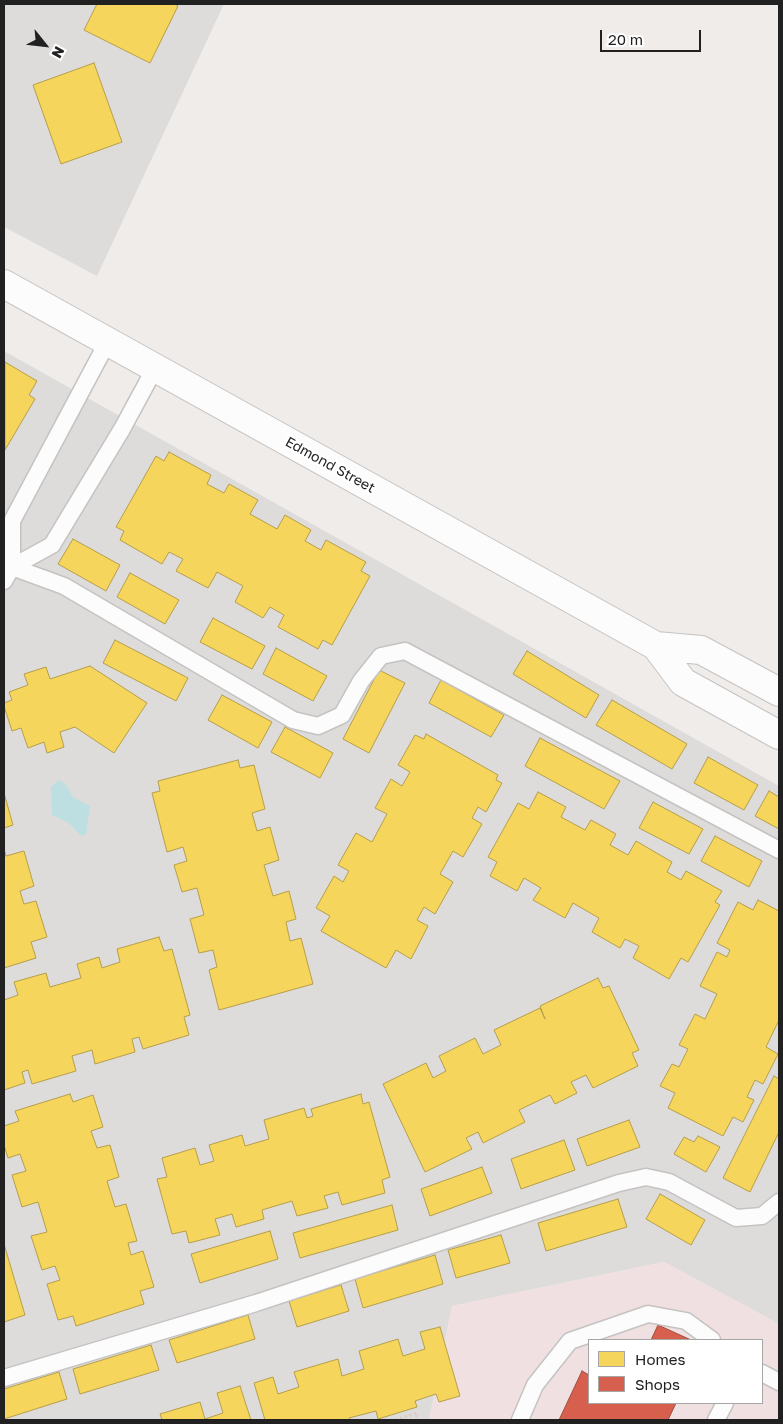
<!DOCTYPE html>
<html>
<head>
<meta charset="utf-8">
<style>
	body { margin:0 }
	#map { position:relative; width:783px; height:1424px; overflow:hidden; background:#efece9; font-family:"Golos Text",sans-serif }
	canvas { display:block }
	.frame { position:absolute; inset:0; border:5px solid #212121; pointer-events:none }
	.legend { position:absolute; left:588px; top:1339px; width:175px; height:65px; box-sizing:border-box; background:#fff; border:1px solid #a6a6a6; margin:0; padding:6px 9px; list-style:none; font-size:15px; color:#212121 }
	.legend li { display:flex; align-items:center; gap:10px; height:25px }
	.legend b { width:25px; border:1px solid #a6a6a6 }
	.north { position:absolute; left:20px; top:20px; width:50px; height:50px; -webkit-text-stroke:4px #fff; paint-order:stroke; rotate:119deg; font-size:14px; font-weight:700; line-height:20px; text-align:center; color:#212121 }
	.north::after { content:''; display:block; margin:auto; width:18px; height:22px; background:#212121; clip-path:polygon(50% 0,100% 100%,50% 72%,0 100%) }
	.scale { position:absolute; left:600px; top:30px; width:101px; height:22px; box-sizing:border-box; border:2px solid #212121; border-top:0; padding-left:6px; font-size:15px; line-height:18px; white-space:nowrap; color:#212121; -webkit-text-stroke:4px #fff; paint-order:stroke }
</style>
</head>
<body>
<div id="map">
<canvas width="783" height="1424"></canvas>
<div class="frame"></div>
<ul class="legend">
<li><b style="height:14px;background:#f6d55c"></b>Homes</li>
<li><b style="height:14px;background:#d6604d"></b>Shops</li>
</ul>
<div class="north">N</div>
<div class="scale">20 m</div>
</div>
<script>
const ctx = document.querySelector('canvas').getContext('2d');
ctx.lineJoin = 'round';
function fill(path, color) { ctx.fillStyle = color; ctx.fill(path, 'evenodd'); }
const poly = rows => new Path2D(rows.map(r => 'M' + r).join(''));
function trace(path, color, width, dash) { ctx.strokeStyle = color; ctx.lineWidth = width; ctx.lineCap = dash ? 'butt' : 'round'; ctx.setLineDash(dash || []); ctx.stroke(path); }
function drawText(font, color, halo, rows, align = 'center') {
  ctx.font = font + ' "Golos Text",sans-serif'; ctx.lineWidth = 5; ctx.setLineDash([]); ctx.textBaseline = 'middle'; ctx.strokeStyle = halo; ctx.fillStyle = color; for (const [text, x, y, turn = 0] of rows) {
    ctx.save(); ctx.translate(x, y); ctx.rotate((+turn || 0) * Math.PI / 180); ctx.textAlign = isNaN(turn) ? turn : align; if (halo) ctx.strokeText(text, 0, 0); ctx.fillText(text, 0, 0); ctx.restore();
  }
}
const residential = poly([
	[4,4,224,4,97,276,4,227],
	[4,351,779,786,779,1324,664,1262,452,1306,429,1420,4,1420]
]);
const commercial = poly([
	[664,1262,779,1324,779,1420,429,1420,452,1306],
	[589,1340,762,1340,762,1403,589,1403]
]);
const water = poly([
	[58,780,65,783,73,797,90,806,86,834,81,836,69,823,52,815,51,787]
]);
const homes = poly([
	[97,4,174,4,178,6,150,63,84,30,97,4],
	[94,63,122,142,61,164,33,85,94,63],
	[5,362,37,381,29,395,35,399,5,450,5,362],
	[169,452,211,475,207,484,224,493,229,484,258,500,250,514,277,529,285,515,311,530,305,541,321,550,326,540,366,562,361,571,370,576,332,645,323,640,318,649,278,627,284,615,270,607,263,618,235,602,243,586,217,572,208,588,176,571,183,559,169,552,162,564,120,540,124,531,116,527,156,456,164,461,169,452],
	[73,539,120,565,106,591,58,564,73,539],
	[130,573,179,600,165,624,117,597,130,573],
	[213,618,265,646,252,669,200,642,213,618],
	[115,640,188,678,176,701,103,663,115,640],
	[276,648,327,676,313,701,263,674,276,648],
	[527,651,599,695,586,718,513,674,527,651],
	[90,666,147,703,114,753,75,727,60,732,64,747,47,753,44,742,28,748,21,728,12,731,4,706,4,703,12,700,9,692,28,685,24,674,46,667,50,679,90,666],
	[379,670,405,683,369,753,343,739,379,670],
	[441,680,504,715,491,737,429,703,441,680],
	[222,695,272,722,258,748,208,720,222,695],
	[612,700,687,744,672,769,596,725,612,700],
	[285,727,333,753,320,778,271,752,285,727],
	[426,734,498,775,496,780,502,783,486,812,478,807,472,818,482,824,463,857,453,851,440,874,453,882,435,914,424,907,417,920,428,926,411,959,396,950,386,968,321,931,330,916,316,908,334,876,343,882,349,871,338,865,356,833,372,842,387,814,375,808,391,779,402,786,410,772,398,765,415,735,424,739,426,734],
	[540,738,620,781,604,809,525,766,540,738],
	[708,757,758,785,744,810,694,783,708,757],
	[238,760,240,768,254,765,265,809,252,813,257,831,270,827,279,860,264,865,273,896,289,891,296,919,286,922,290,941,301,938,313,984,219,1010,209,970,217,967,213,950,199,953,190,919,204,915,197,888,182,892,174,865,187,861,183,847,167,852,152,793,160,791,158,781,238,760],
	[769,791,779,797,779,829,755,816,769,791],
	[538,792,566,807,561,817,585,830,591,820,616,834,610,845,628,855,636,841,672,862,667,872,681,880,686,871,722,891,715,902,720,905,688,962,681,958,669,979,633,958,639,946,625,939,620,948,592,932,599,918,573,903,565,918,533,900,541,888,524,878,517,891,490,876,497,862,488,857,518,803,529,809,538,792],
	[4,793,13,825,4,828,4,793],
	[653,802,703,829,689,854,639,828,653,802],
	[715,836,762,861,749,887,701,861,715,836],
	[4,849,6,856,24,851,34,886,20,891,24,904,36,901,47,937,31,942,36,958,4,968,4,849],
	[758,900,779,911,779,1020,766,1047,778,1054,763,1084,755,1080,747,1097,754,1100,743,1122,733,1117,723,1136,668,1108,675,1093,660,1086,672,1064,679,1067,688,1049,679,1045,695,1014,705,1019,717,994,700,986,717,952,727,957,730,950,717,943,738,902,753,910,758,900],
	[159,937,164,951,172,949,190,1015,184,1017,189,1035,143,1049,139,1037,132,1039,135,1052,95,1064,92,1050,72,1056,76,1071,32,1084,28,1070,22,1072,25,1083,4,1090,4,1000,18,995,14,982,46,973,50,987,81,978,77,964,99,957,102,968,120,962,117,949,159,937],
	[598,978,603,988,609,986,639,1050,632,1053,638,1066,593,1088,586,1075,571,1082,577,1093,555,1104,550,1095,519,1110,525,1122,483,1143,478,1132,466,1138,472,1149,425,1172,383,1084,426,1063,433,1078,446,1071,439,1056,475,1038,483,1054,501,1045,494,1030,540,1008,545,1019,540,1006,598,978],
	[774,1076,779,1079,779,1132,750,1192,723,1178,774,1076],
	[70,1094,73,1102,93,1095,103,1127,91,1131,97,1148,110,1145,119,1177,107,1181,115,1207,126,1204,137,1241,128,1243,131,1255,143,1251,154,1287,140,1291,144,1304,76,1326,73,1316,58,1320,47,1284,60,1280,55,1266,42,1270,31,1236,47,1232,38,1202,22,1207,12,1175,26,1171,20,1154,8,1158,4,1145,4,1126,19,1121,15,1111,70,1094],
	[361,1094,363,1104,369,1102,390,1177,382,1180,385,1193,342,1205,338,1192,324,1196,328,1208,297,1216,292,1201,262,1210,264,1219,236,1227,232,1214,215,1219,220,1235,189,1243,186,1231,172,1234,157,1179,167,1177,162,1158,195,1148,200,1165,214,1161,209,1145,242,1135,245,1146,269,1139,264,1120,304,1108,307,1118,313,1116,311,1109,361,1094],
	[629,1120,640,1147,587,1166,577,1139,629,1120],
	[698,1136,720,1147,706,1172,674,1154,684,1137,694,1142,698,1136],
	[564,1140,575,1170,521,1189,511,1159,564,1140],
	[482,1167,492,1193,430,1216,421,1189,482,1167],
	[660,1194,705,1220,691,1245,646,1219,660,1194],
	[618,1199,627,1227,546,1251,538,1223,618,1199],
	[392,1205,398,1230,300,1258,293,1233,392,1205],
	[270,1231,278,1259,200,1283,191,1254,270,1231],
	[501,1235,510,1263,456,1278,448,1250,501,1235],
	[4,1244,25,1315,4,1322,4,1244],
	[435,1255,443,1284,363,1308,355,1279,435,1255],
	[341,1285,349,1311,297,1327,289,1301,341,1285],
	[248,1315,255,1339,177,1363,169,1340,248,1315],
	[440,1327,460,1396,439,1402,436,1394,415,1401,417,1407,378,1419,376,1411,349,1418,350,1420,265,1420,254,1383,273,1377,278,1394,299,1387,294,1372,338,1359,342,1376,364,1369,359,1351,398,1339,403,1356,425,1349,420,1332,440,1327],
	[151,1345,159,1370,80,1394,73,1369,151,1345],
	[59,1372,67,1399,4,1419,4,1389,59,1372],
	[240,1386,251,1420,162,1420,160,1414,200,1402,205,1419,223,1413,217,1393,240,1386]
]);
const shops = poly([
	[658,1325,691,1340,651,1340,658,1325],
	[582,1371,589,1375,589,1403,676,1403,668,1420,559,1420,582,1371]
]);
const path = poly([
	[395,1420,417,1413,416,1420]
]);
const lane = poly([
	[12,567,64,586,293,720,318,726,342,715,361,681,381,656,405,651,779,850],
	[12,567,12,521,108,341],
	[4,581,12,567,52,545,122,429,155,368],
	[762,1373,779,1382],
	[4,1378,256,1303,619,1183,646,1177,669,1182,736,1218,762,1216,779,1202],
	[520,1420,535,1385,570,1341,648,1314,686,1321,712,1340],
	[716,1420,725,1403]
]);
const street = poly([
	[4,284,656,646,683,682,779,735],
	[656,646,701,650,779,692]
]);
const streetNames = [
	["Edmond Street",330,465,29]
];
fill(residential, '#dedcdb');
fill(commercial, '#f0e0e1');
fill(water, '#bedfe1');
fill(homes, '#f6d55c');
trace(homes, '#b69f4a', 1);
fill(shops, '#d6604d');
trace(shops, '#a04d40', 1);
trace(lane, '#c5c3c2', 19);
trace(street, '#c5c3c2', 30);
trace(path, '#dbcccc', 3, [2.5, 2.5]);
trace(lane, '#fdfcfc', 16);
trace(street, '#fdfcfc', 28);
drawText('14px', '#212121', '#fff', streetNames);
</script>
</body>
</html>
